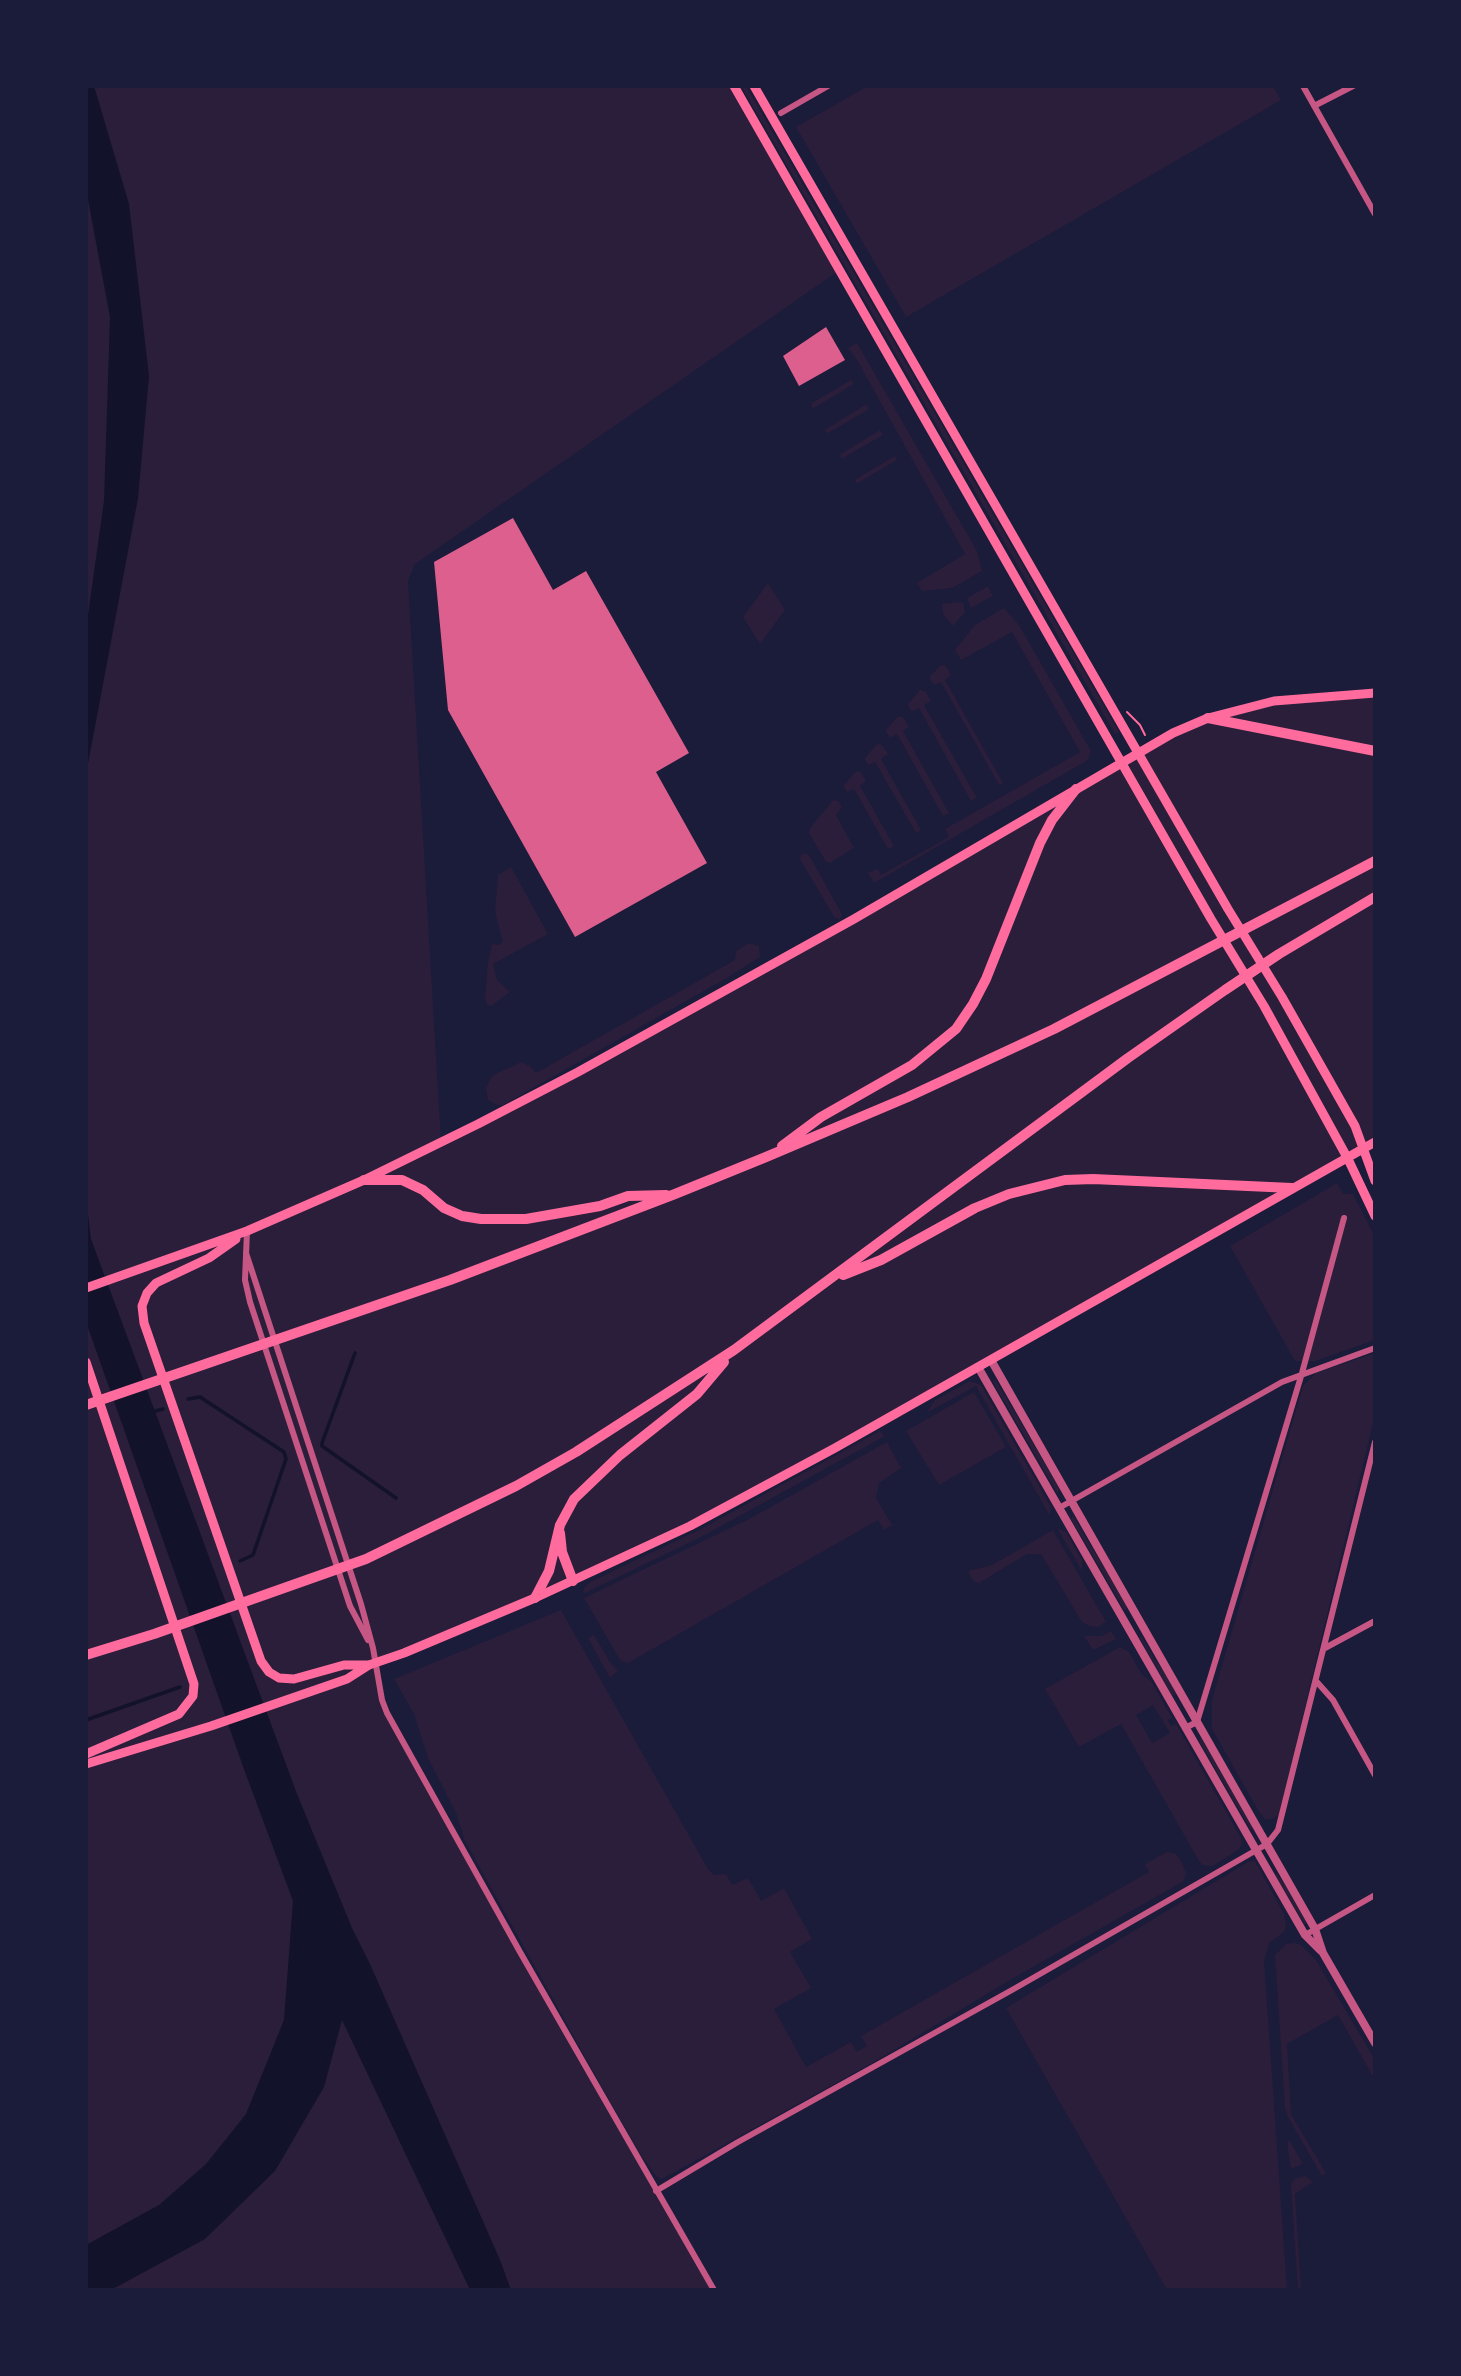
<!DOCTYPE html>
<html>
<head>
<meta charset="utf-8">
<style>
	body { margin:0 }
	#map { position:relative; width:1461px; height:2376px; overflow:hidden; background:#1b1b3a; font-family:"DejaVu Sans",sans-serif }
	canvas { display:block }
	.frame { position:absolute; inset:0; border:88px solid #1b1b3a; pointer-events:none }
</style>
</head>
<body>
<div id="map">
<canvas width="1461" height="2376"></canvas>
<div class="frame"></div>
</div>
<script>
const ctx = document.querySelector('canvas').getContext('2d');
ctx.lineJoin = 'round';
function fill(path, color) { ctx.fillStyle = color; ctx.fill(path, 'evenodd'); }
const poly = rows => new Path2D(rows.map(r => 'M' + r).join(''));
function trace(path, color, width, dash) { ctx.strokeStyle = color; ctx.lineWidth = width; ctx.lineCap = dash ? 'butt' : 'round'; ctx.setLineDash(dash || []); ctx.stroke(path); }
const green = poly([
	[86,86,734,86,840,270,415,564,408,581,441,1142,578,1072,1173,733,1274,701,1375,693,1375,1142,690,1526,376,1664,387,1713,714,2290,86,2290],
	[741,86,746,86,1119,732,1115,734],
	[868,86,1273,86,1281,100,906,317,796,127],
	[857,343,977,551,982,571,952,588,922,591,917,583,965,554,857,360,848,348],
	[851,380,854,384,814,408,811,407,812,403],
	[865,405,868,406,868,410,828,433,825,432,826,429],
	[880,430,883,435,843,458,840,457,841,454],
	[895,456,897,460,858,483,855,482,856,479],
	[768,583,785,610,760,644,743,617],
	[988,586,993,596,971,608,967,598],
	[957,602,963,603,965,612,953,626,943,614,942,604],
	[1004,608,1019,625,1091,751,1088,760,874,883,868,873,877,869,881,875,949,837,945,829,1080,752,1012,632,961,660,955,650,975,625],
	[941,665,946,666,951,675,945,680,1003,783,999,785,941,682,934,685,930,679,930,676],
	[920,690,926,692,931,701,924,705,977,798,971,801,919,708,912,712,909,707,908,704],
	[898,716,904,718,909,727,903,731,949,813,943,816,897,734,890,738,887,733,886,730],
	[877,744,882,745,888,754,881,759,921,830,916,833,875,762,868,765,865,760,865,758],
	[856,771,861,772,866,781,860,786,894,846,888,849,854,789,847,792,844,787,844,785],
	[833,800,838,801,842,807,836,815,854,848,830,863,826,862,809,833,811,827],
	[805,853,809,855,842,914,840,920,834,917,800,859,801,855],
	[511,867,548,934,493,964,497,980,510,992,491,1006,487,1005,485,998,488,963,492,944,498,945,503,942,495,912,498,875],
	[749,943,759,946,760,957,725,979,503,1105,497,1105,488,1100,486,1088,492,1076,521,1062,530,1066,536,1073,735,960,736,951],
	[1337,1183,1343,1194,1353,1194,1375,1237,1375,1340,1315,1361,1295,1361,1230,1246],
	[1375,1353,1375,1415,1279,1815,1272,1819,1265,1819,1259,1812,1212,1729,1212,1700,1303,1386,1316,1373],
	[995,1379,1060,1489,1057,1493,993,1382],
	[970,1381,981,1385,1051,1507,1050,1516,976,1386,926,1413,935,1400],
	[974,1392,1006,1447,939,1485,906,1431],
	[880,1431,885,1436,703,1536,583,1594,584,1588,590,1582,699,1530],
	[887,1442,901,1468,879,1483,876,1498,892,1525,884,1530,878,1520,628,1663,620,1660,584,1598,749,1519],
	[1073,1516,1128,1607,1125,1611,1071,1519],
	[1057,1528,1066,1532,1082,1560,1082,1571],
	[1053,1530,1106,1622,1098,1627,1089,1626,1082,1622,1041,1554,1027,1554,979,1583,973,1581,968,1571,992,1565],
	[561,1610,708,1869,714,1875,726,1874,732,1885,748,1878,761,1901,784,1888,812,1939,790,1952,811,1988,774,2009,806,2067,851,2042,857,2052,867,2046,861,2036,1149,1872,1145,1864,1167,1852,1176,1854,1179,1858,1186,1872,1184,1881,1015,1977,874,2062,662,2179,657,2177,641,2155,608,2098,465,1841,456,1813,428,1758,414,1714,394,1679],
	[1111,1631,1116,1639,1093,1650,1084,1636,1101,1636],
	[594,1635,611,1664,618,1670,610,1678,588,1638],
	[1139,1636,1142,1637,1154,1659,1165,1672,1176,1695,1172,1695],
	[1120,1647,1129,1652,1142,1675,1151,1681,1172,1718,1168,1720,1171,1726,1176,1724,1241,1838,1242,1845,1238,1850,1212,1866,1202,1865,1199,1861,1121,1724,1079,1747,1045,1689],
	[1153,1705,1170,1733,1152,1743,1136,1715],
	[1201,1738,1253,1827,1251,1830,1199,1741],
	[1255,1861,1284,1914,1286,1926,1284,1932,1269,1943,1264,1961,1287,2290,1167,2290,1006,2008,1248,1862],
	[1277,1873,1307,1921,1305,1925,1275,1875],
	[1295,1943,1301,1945,1316,1960,1375,2060,1375,2080,1338,2015,1287,2044,1291,2114,1326,2173,1322,2176,1288,2117,1285,2108,1275,1955,1286,1944],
	[1290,2141,1303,2164,1291,2169,1287,2142],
	[1305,2176,1313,2182,1295,2194,1301,2290,1298,2290,1291,2185,1294,2179]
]);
const water = poly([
	[86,86,94,86,129,204,149,376,138,498,87,769,86,1014,86,629,104,501,110,317,86,189],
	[86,1199,91,1239,297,1794,352,1928,370,1964,500,2260,511,2290,470,2290,342,2020,324,2087,275,2171,205,2239,111,2290,86,2290,86,2245,159,2205,206,2164,246,2114,284,2020,293,1901,245,1772,86,1322]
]);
const stream = poly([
	[188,1399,200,1397,284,1452,286,1459,253,1555,240,1561],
	[152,1412,163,1409],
	[322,1443,355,1353],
	[322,1443,322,1446,396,1498],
	[86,1720,180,1687]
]);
const building = poly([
	[826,327,845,360,799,386,783,356],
	[513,518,553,590,586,571,689,753,656,772,707,863,575,937,448,710,434,562]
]);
const path = poly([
	[1127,712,1140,725,1145,735]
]);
const minor = poly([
	[1303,86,1375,214],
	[1314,106,1353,86],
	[781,113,828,86],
	[247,1231,245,1280,250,1302,350,1606,368,1640],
	[246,1253,361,1604,373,1648,382,1700,387,1713,520,1952,714,2290],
	[1059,1508,1282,1382,1375,1348],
	[1325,1648,1375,1621],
	[1316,1681,1333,1700,1375,1775],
	[1185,1728,1197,1722,1302,1373,1344,1218],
	[1305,1935,1375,1895],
	[656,2191,738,2142,1012,1990,1267,1844,1278,1830,1375,1442]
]);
const tertiary = poly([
	[991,1360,1315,1929,1323,1953,1375,2043],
	[978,1367,1305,1935,1321,1951]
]);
const secondary = poly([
	[734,86,1211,919,1264,1006,1348,1159,1375,1216],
	[754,86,1228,909,1282,997,1355,1126,1375,1181],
	[236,1239,209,1258,156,1283,147,1293,142,1306,144,1323,261,1661,269,1672,279,1678,294,1679,344,1665,368,1665],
	[86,1288,247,1231,364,1180,478,1124,578,1072,854,919,1173,733,1208,718,1274,701,1375,693],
	[86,1362,194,1684,193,1696,179,1714,86,1754],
	[86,1764,211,1726,347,1679,369,1665,404,1653,535,1598,690,1526,835,1448,1375,1142]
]);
const motorway = poly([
	[1208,718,1375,751],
	[782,1146,821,1117,912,1065,956,1029,973,1004,986,979,1040,843,1052,820,1076,789],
	[364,1180,402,1180,423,1190,444,1208,462,1216,481,1219,526,1219,600,1206,628,1196,666,1195],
	[843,1275,881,1260,975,1208,1009,1194,1065,1180,1093,1179,1292,1188],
	[86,1405,450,1280,675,1194,766,1157,908,1097,1054,1029,1375,861],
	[560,1533,562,1552,573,1581],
	[535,1598,549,1571,560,1525,574,1499,620,1455,697,1394,724,1362],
	[86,1655,154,1634,366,1559,516,1486,576,1452,734,1350,1128,1058,1225,990,1279,954,1375,897]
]);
fill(green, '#2a1e3b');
fill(water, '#12122b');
trace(stream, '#12122b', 3.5);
fill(building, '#dd5f8e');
trace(path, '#ff6b9d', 2);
trace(minor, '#c65784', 6);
trace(tertiary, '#c65784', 8);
trace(secondary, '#ff6b9d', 9);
trace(motorway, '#ff6b9d', 10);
</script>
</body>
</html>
